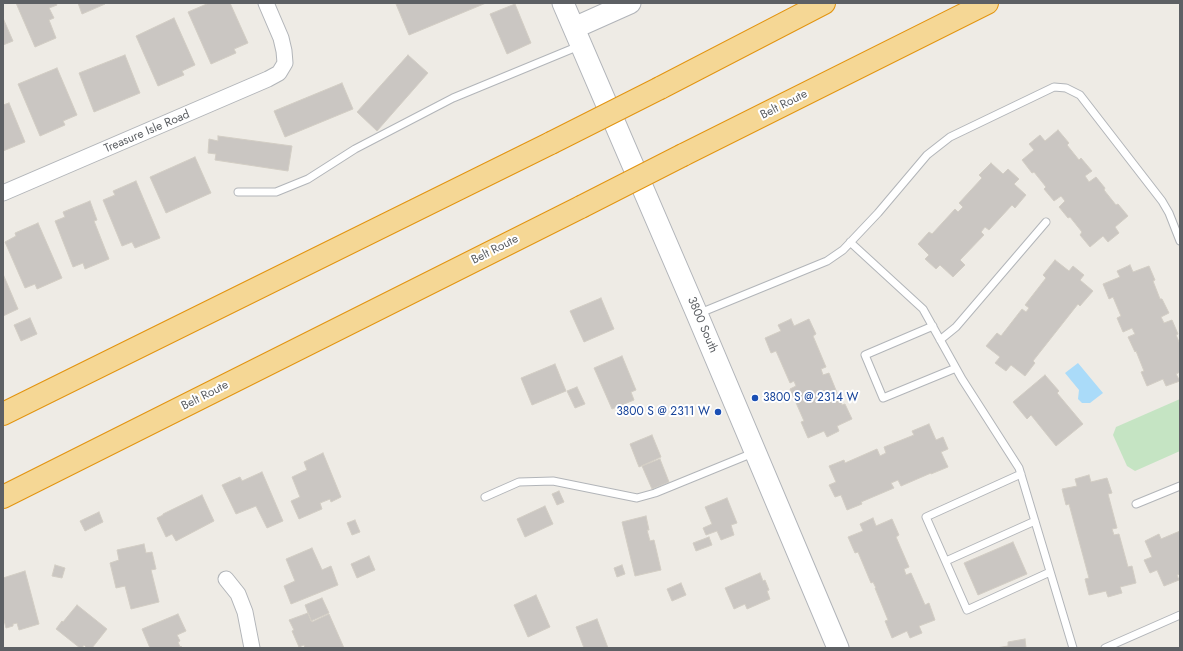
<!DOCTYPE html>
<html>
<head>
<meta charset="utf-8">
<style>
	body { margin:0 }
	#map { position:relative; width:1183px; height:651px; overflow:hidden; background:#eeebe5; font-family:Jost,sans-serif }
	canvas { display:block }
	.frame { position:absolute; inset:0; border:4px solid #5d6064; pointer-events:none }
</style>
</head>
<body>
<div id="map">
<canvas width="1183" height="651"></canvas>
<div class="frame"></div>
</div>
<script>
const ctx = document.querySelector('canvas').getContext('2d');
ctx.lineJoin = 'round';
function fill(path, color) { ctx.fillStyle = color; ctx.fill(path, 'evenodd'); }
const poly = rows => new Path2D(rows.map(r => 'M' + r).join(''));
function trace(path, color, width, dash) { ctx.strokeStyle = color; ctx.lineWidth = width; ctx.lineCap = dash ? 'butt' : 'round'; ctx.setLineDash(dash || []); ctx.stroke(path); }
function drawText(font, color, halo, rows, align = 'center') {
  ctx.font = font + ' Jost,sans-serif'; ctx.lineWidth = 4; ctx.setLineDash([]); ctx.textBaseline = 'middle'; ctx.strokeStyle = halo; ctx.fillStyle = color; for (const [text, x, y, turn = 0] of rows) {
    ctx.save(); ctx.translate(x, y); ctx.rotate((+turn || 0) * Math.PI / 180); ctx.textAlign = isNaN(turn) ? turn : align; if (halo) ctx.strokeText(text, 0, 0); ctx.fillText(text, 0, 0); ctx.restore();
  }
}
const green = poly([
	[1180,399,1180,451,1135,471,1127,466,1113,435,1116,427]
]);
const water = poly([
	[1078,363,1103,393,1090,403,1082,403,1078,399,1079,390,1065,373]
]);
const building = poly([
	[16,3,56,3,57,5,49,8,54,18,49,20,56,38,35,47,16,3],
	[78,3,105,3,105,4,82,14,78,3],
	[209,3,230,3,248,43,234,49,236,53,211,64,188,12,209,3],
	[398,3,486,3,409,35,396,4,398,3],
	[515,4,531,43,507,54,490,14,515,4],
	[3,18,13,41,3,45,3,18],
	[174,18,195,65,182,71,184,75,158,86,136,36,174,18],
	[125,55,140,93,94,112,79,73,125,55],
	[408,55,428,73,377,131,357,112,408,55],
	[57,68,77,115,63,121,65,125,40,136,18,84,57,68],
	[342,83,353,109,285,137,274,111,342,83],
	[9,103,25,142,3,151,3,105,9,103],
	[1058,130,1069,143,1067,145,1079,160,1081,158,1092,171,1085,176,1089,182,1096,177,1105,188,1104,190,1116,205,1118,204,1128,216,1115,227,1119,233,1108,242,1103,236,1090,247,1080,235,1082,232,1070,217,1068,218,1059,207,1065,201,1061,196,1054,201,1044,189,1046,187,1034,172,1032,173,1022,160,1034,150,1029,144,1040,135,1045,141,1058,130],
	[218,136,292,146,288,171,215,160,216,154,208,153,209,139,218,141,218,136],
	[195,157,211,193,166,213,150,177,195,157],
	[991,163,1003,174,1008,169,1019,179,1014,184,1026,195,1015,208,1012,205,989,230,985,227,981,232,984,235,960,260,965,265,953,277,940,265,936,269,925,259,929,255,918,244,929,232,932,234,955,209,958,212,963,207,959,203,982,178,979,175,991,163],
	[136,181,160,238,135,248,132,242,122,246,103,200,115,195,113,191,136,181],
	[90,201,97,220,94,221,109,259,85,269,83,263,73,267,55,221,65,217,63,212,90,201],
	[38,223,62,278,37,289,35,284,25,288,5,242,16,236,15,233,38,223],
	[1055,260,1069,271,1073,266,1084,275,1080,280,1093,291,1080,306,1078,304,1033,361,1035,363,1025,376,1011,365,1006,371,995,363,1000,357,986,346,997,333,1001,336,1022,309,1026,312,1029,308,1025,305,1046,278,1043,275,1055,260],
	[1130,265,1133,272,1149,266,1155,280,1153,281,1160,299,1162,299,1169,313,1161,317,1164,323,1172,320,1178,334,1176,335,1180,344,1180,372,1176,374,1180,381,1166,386,1163,379,1147,386,1141,372,1144,371,1136,351,1135,352,1128,337,1135,334,1132,328,1123,332,1117,318,1121,316,1113,297,1109,299,1103,284,1120,277,1117,271,1130,265],
	[3,274,18,309,3,316,3,274],
	[601,298,614,329,584,342,570,311,601,298],
	[30,318,37,334,21,341,14,325,30,318],
	[791,319,794,326,809,319,816,334,813,336,826,367,821,369,823,375,829,373,842,405,845,404,852,419,837,426,839,431,827,437,824,431,808,438,801,422,804,421,790,389,796,386,794,381,790,383,776,351,771,353,765,338,781,331,778,325,791,319],
	[622,356,636,390,631,392,634,400,612,409,594,368,622,356],
	[555,364,566,391,532,405,521,378,555,364],
	[1045,375,1059,391,1057,393,1083,424,1056,446,1031,415,1027,419,1013,402,1045,375],
	[577,387,585,404,575,408,567,391,577,387],
	[929,424,936,440,943,437,948,449,941,452,948,467,931,474,931,473,901,486,898,480,891,483,894,488,861,502,862,504,847,510,841,495,835,497,829,485,836,482,829,466,844,460,845,463,877,449,880,456,886,453,884,447,914,435,912,431,929,424],
	[652,435,661,457,639,467,630,444,652,435],
	[323,453,341,497,331,502,330,499,320,503,322,509,299,519,291,501,300,497,292,477,307,470,304,462,323,453],
	[660,459,669,482,652,489,642,466,660,459],
	[262,472,283,521,267,528,256,506,236,514,222,485,240,477,242,481,262,472],
	[1089,475,1091,482,1107,478,1112,493,1108,494,1117,528,1112,529,1114,535,1119,534,1128,567,1132,566,1136,583,1120,587,1122,593,1108,597,1106,591,1089,595,1085,579,1089,578,1069,504,1066,505,1062,489,1077,486,1075,479,1089,475],
	[559,491,564,502,557,505,552,494,559,491],
	[202,495,214,521,176,541,172,534,166,537,157,518,163,515,163,514,202,495],
	[727,498,737,523,731,525,734,535,721,540,717,531,706,535,703,528,712,524,705,507,727,498],
	[545,506,553,524,525,537,517,519,545,506],
	[99,512,103,522,85,531,80,521,99,512],
	[646,516,649,530,647,530,650,541,654,540,661,570,635,576,622,522,646,516],
	[873,518,876,526,892,519,899,535,896,537,909,567,904,569,906,575,911,573,925,605,929,603,935,620,919,626,922,633,910,638,907,631,892,638,885,621,888,620,875,588,876,588,873,582,871,583,858,552,855,553,848,537,863,531,860,524,873,518],
	[355,520,360,532,352,535,347,523,355,520],
	[1180,531,1180,574,1177,575,1179,580,1164,586,1157,570,1150,573,1144,560,1152,557,1145,541,1159,534,1161,539,1180,531],
	[709,537,712,545,696,551,693,543,709,537],
	[1013,542,1027,574,978,595,964,563,1013,542],
	[144,544,146,553,152,552,156,569,151,570,159,602,131,609,125,586,116,588,110,563,119,560,117,550,144,544],
	[312,548,322,570,331,566,338,585,291,604,284,586,295,581,286,559,312,548],
	[369,556,375,570,357,578,351,564,369,556],
	[55,565,65,568,62,578,52,576,55,565],
	[622,565,625,574,617,577,614,568,622,565],
	[25,571,39,624,19,630,17,623,13,624,13,626,6,628,3,616,3,578,25,571],
	[760,573,763,581,765,580,769,590,767,591,770,599,747,609,745,604,734,609,725,588,760,573],
	[681,583,686,595,672,601,667,589,681,583],
	[536,595,550,627,528,637,514,605,536,595],
	[322,598,329,613,311,621,305,605,322,598],
	[77,605,107,629,92,648,87,648,84,645,82,648,80,648,56,629,62,621,63,622,77,605],
	[308,613,312,622,329,614,344,648,305,648,304,645,299,647,292,631,294,630,289,620,308,613],
	[178,614,186,631,177,635,180,641,178,642,180,647,181,646,182,648,150,648,142,629,178,614],
	[597,619,608,648,584,648,576,627,597,619],
	[1025,639,1026,648,996,648,1008,646,1008,642,1025,639]
]);
const lane = poly([
	[238,192,276,192,308,179,355,149,453,98,579,46],
	[850,242,923,309,962,379,1019,468,1073,648],
	[700,313,827,261,843,250,878,213,927,155,950,137,1054,87,1066,88,1080,95,1162,201,1169,213,1180,241],
	[933,326,865,355,883,398,956,368],
	[940,340,956,327,1046,222],
	[1021,474,926,517,967,610,1050,572],
	[485,497,519,482,553,481,637,498,655,493,753,453],
	[1136,504,1180,486],
	[946,561,1035,521],
	[1105,648,1180,615]
]);
const street = poly([
	[3,193,268,79,279,73,285,63,284,51,281,38,266,3],
	[226,579,238,594,245,612,252,648]
]);
const secondary = poly([
	[563,3,697,314,838,648],
	[574,28,630,3]
]);
const highway = poly([
	[660,88,824,3],
	[683,155,987,3],
	[3,414,551,143],
	[3,497,581,207]
]);
const highwayBridge = poly([
	[551,143,660,88],
	[581,207,683,155]
]);
const markers = [
	[755,398,4,"#1a4fb4"],
	[718,412,4,"#1a4fb4"]
];
const streetNames = [
	["Belt Route",784,105,-27],
	["Treasure Isle Road",147,132,-23],
	["Belt Route",495,250,-27],
	["3800 South",702,325,67],
	["Belt Route",205,396,-27]
];
const transitNames = [
	["3800 S @ 2314 W",763,398],
	["3800 S @ 2311 W",710,412,"right"]
];
fill(green, '#c5e4c3');
fill(water, '#aadbf9');
fill(building, '#cac6c2');
trace(building, '#d2cdc4', 1);
trace(lane, '#b2b5b9', 9);
trace(street, '#b2b5b9', 17);
trace(secondary, '#b1b4b9', 23);
trace(highway, '#e29410', 24);
trace(lane, '#fff', 7);
trace(street, '#fff', 15);
trace(secondary, '#fff', 21);
trace(highway, '#f5d795', 22);
trace(highwayBridge, '#e29410', 24, []);
trace(highwayBridge, '#f5d795', 22);
for (const [x, y, r, color] of markers) { const dot = new Path2D(); dot.arc(x, y, r, 0, 2 * Math.PI); ctx.fillStyle = color; ctx.fill(dot); trace(dot, '#fff', 1.5); }
drawText('12px', '#5d6064', '#fff', streetNames);
drawText('12px', '#164399', '#fff', transitNames, 'left');
</script>
</body>
</html>
